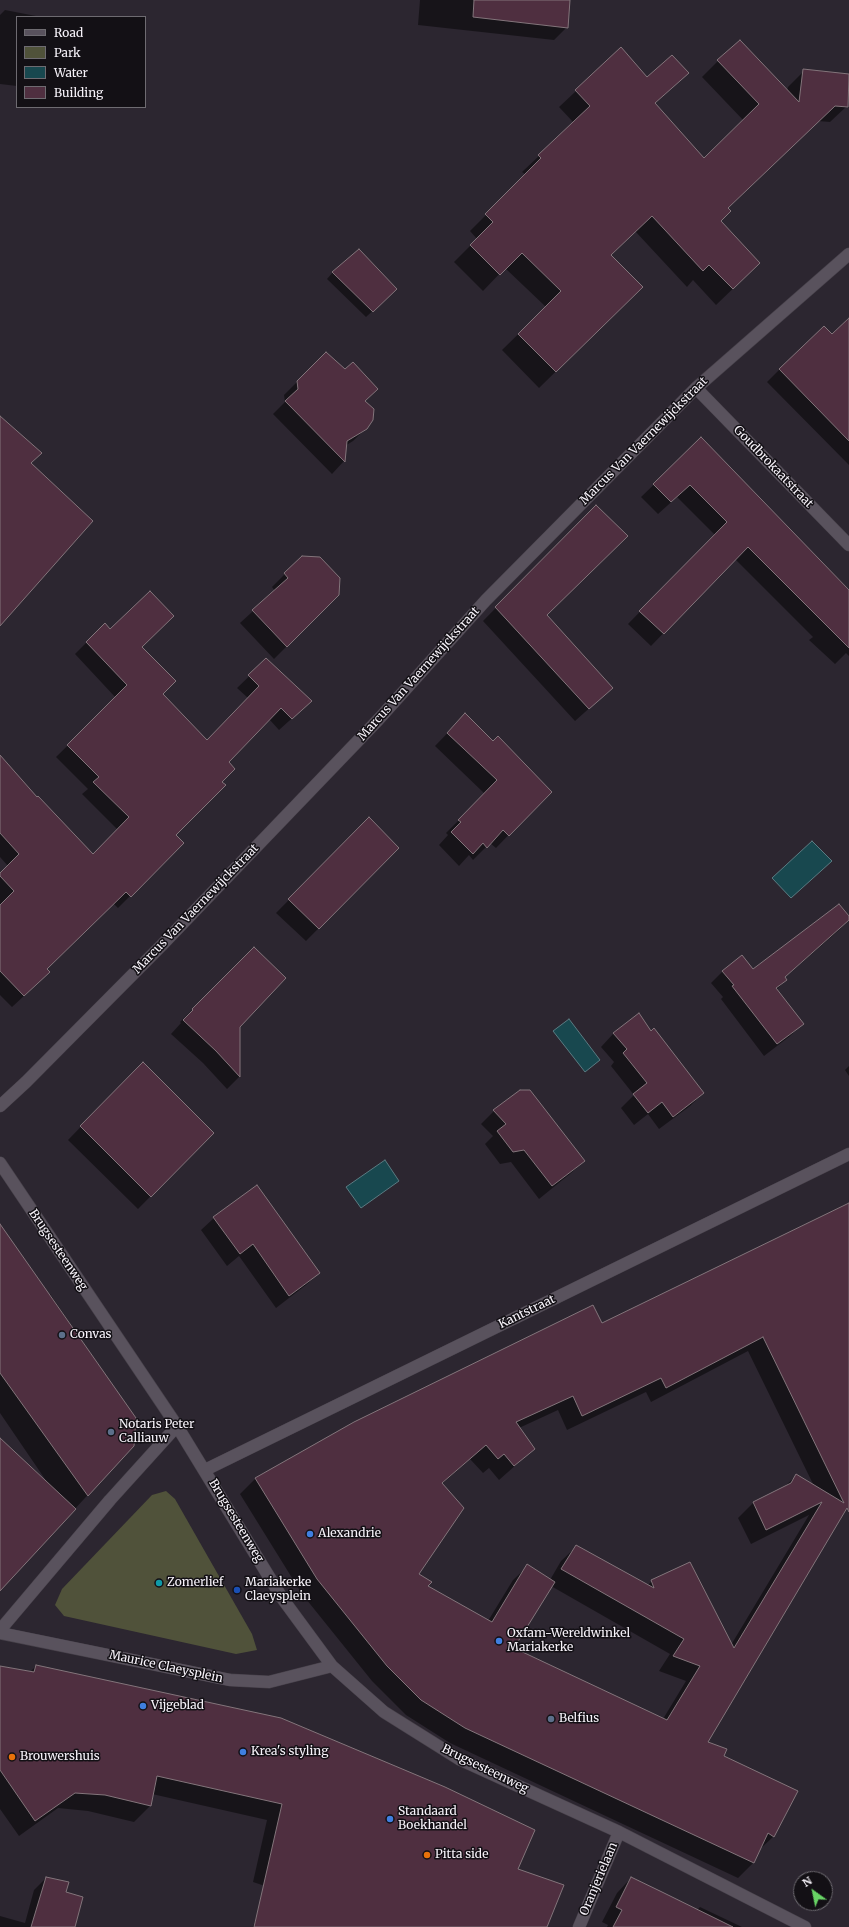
<!DOCTYPE html>
<html>
<head>
<meta charset="utf-8">
<style>
	body { margin:0 }
	#map { position:relative; width:849px; height:1927px; overflow:hidden; background:#2c2630; font-family:Merriweather,serif }
	canvas { display:block }
	.legend { position:absolute; left:16px; top:16px; width:130px; height:92px; box-sizing:border-box; background:#131015; border:1px solid #6e6b71; margin:0; padding:5px 7px; list-style:none; font-size:12px; color:#f7f3fa }
	.legend li { display:flex; align-items:center; gap:8px; height:20px }
	.legend b { width:20px; border:1px solid #6e6b71 }
	.north { position:absolute; left:793px; top:1871px; width:40px; height:40px; box-sizing:border-box; background:#131015; border:1px solid #6e6b71; border-radius:50%; rotate:327deg; font-size:11px; font-weight:700; line-height:16px; text-align:center; color:#f7f3fa }
	.north::after { content:''; display:block; margin:auto; width:14px; height:18px; background:#68d465; clip-path:polygon(50% 0,100% 100%,50% 72%,0 100%) }
</style>
</head>
<body>
<div id="map">
<canvas width="849" height="1927"></canvas>
<ul class="legend">
<li><b style="height:5px;background:#59525d"></b>Road</li>
<li><b style="height:11px;background:#50523a"></b>Park</li>
<li><b style="height:11px;background:#18484f"></b>Water</li>
<li><b style="height:11px;background:#4f2f40"></b>Building</li>
</ul>
<div class="north">N</div>
</div>
<script>
const ctx = document.querySelector('canvas').getContext('2d');
ctx.lineJoin = 'round';
function fill(path, color) { ctx.fillStyle = color; ctx.fill(path, 'evenodd'); }
const poly = rows => new Path2D(rows.map(r => 'M' + r).join(''));
function trace(path, color, width, dash) { ctx.strokeStyle = color; ctx.lineWidth = width; ctx.lineCap = dash ? 'butt' : 'round'; ctx.setLineDash(dash || []); ctx.stroke(path); }
function drawText(font, color, halo, rows, align = 'center') {
  ctx.font = font + ' Merriweather,serif'; ctx.lineWidth = 3; ctx.setLineDash([]); ctx.textBaseline = 'middle'; ctx.strokeStyle = halo; ctx.fillStyle = color; for (const [text, x, y, turn = 0] of rows) {
    ctx.save(); ctx.translate(x, y); ctx.rotate((+turn || 0) * Math.PI / 180); ctx.textAlign = isNaN(turn) ? turn : align; if (halo) ctx.strokeText(text, 0, 0); ctx.fillText(text, 0, 0); ctx.restore();
  }
}
const green = poly([
	[166,1491,175,1499,252,1634,257,1650,236,1654,64,1616,55,1605,62,1589,152,1495]
]);
const water = poly([
	[812,841,832,861,791,898,772,878,812,841],
	[569,1019,600,1060,585,1072,553,1031,569,1019],
	[385,1160,399,1181,361,1208,346,1187,385,1160]
]);
const shadow = poly([
	[420,0,569,0,567,27,554,40,418,25],
	[5,10,36,16,17,17,17,86,0,84,0,15],
	[621,49,647,79,687,73,654,104,704,160,744,121,702,77,718,61,787,91,788,87,804,71,849,75,847,106,830,122,818,121,727,208,720,221,743,279,716,305,693,280,687,287,635,231,610,255,642,287,539,388,502,350,546,307,505,268,483,291,454,262,477,239,470,231,526,175,522,172,574,123,559,107],
	[333,272,390,295,366,317,327,279],
	[832,336,849,338,849,465,767,382,780,369],
	[326,353,364,401,366,428,353,441,345,446,344,461,332,474,273,414,285,402,284,395],
	[701,439,849,590,849,656,846,653,835,664,809,640,813,637,735,559,651,646,628,624,715,535,677,497,658,514,641,497],
	[596,506,545,615,612,688,575,721,483,621],
	[302,557,338,595,274,659,240,623,275,591,272,587],
	[105,624,110,630,141,647,161,694,207,742,248,698,237,688,266,660,299,712,279,730,269,719,227,762,175,835,183,843,118,908,113,903,46,969,37,984,12,1007,0,995,0,874,8,866,0,857,0,834,5,829,0,823,0,761,93,855,118,830,82,794,88,789,56,757,116,698,75,654],
	[465,715,493,742,550,792,496,848,490,843,473,860,469,855,459,866,439,845,448,835,446,833,485,794,435,746],
	[369,819,398,848,306,941,276,913],
	[849,918,838,931,784,978,786,980,776,990,802,1024,790,1036,764,1056,721,999,723,997,711,983,723,971,753,971],
	[254,949,239,1027,239,1077,227,1089,203,1063,171,1034,181,1023,180,1022],
	[639,1015,651,1033,703,1093,690,1106,659,1129,648,1114,634,1125,621,1108,634,1095,611,1066,614,1062,601,1047,613,1034],
	[849,1066,849,1076,845,1070],
	[130,1076,213,1133,138,1209,68,1140],
	[494,1111,584,1161,571,1173,539,1199,511,1162,500,1164,485,1144,493,1136,481,1124],
	[849,1203,849,1503,707,1742,723,1757,774,1836,758,1851,753,1863,738,1878,450,1743,406,1715,372,1681,302,1594,240,1494,255,1479,354,1423,602,1325],
	[748,1351,814,1486,796,1476,784,1487,753,1503,738,1518,751,1544,809,1515,731,1645,652,1581,648,1585,576,1547,561,1561,550,1580,528,1566,513,1580,488,1621,427,1587,417,1574,442,1484,470,1459,483,1473,489,1468,499,1480,534,1449,519,1428,558,1410,567,1430,646,1392,651,1402],
	[551,1586,670,1654,659,1671,686,1681,663,1719,513,1649],
	[214,1218,319,1273,306,1285,276,1308,239,1256,227,1266,201,1230],
	[50,1294,135,1418,133,1446,0,1590,0,1439,47,1482,0,1413,0,1346],
	[36,1666,516,1869,546,1927,253,1927,265,1886,253,1882,267,1820,152,1794,150,1806,134,1822,88,1811,58,1808,19,1836,0,1809,0,1667,30,1672],
	[46,1878,65,1893,74,1927,0,1927,0,1916,25,1923,34,1890],
	[631,1878,697,1910,700,1907,742,1927,607,1927,608,1925,602,1922,617,1893]
]);
const building = poly([
	[474,0,570,0,568,28,473,17,474,0],
	[740,40,799,102,803,69,849,74,848,107,835,106,728,208,731,211,721,221,760,263,733,289,709,265,703,271,652,216,611,255,643,287,556,372,518,334,561,291,522,253,500,275,470,245,493,222,485,214,541,158,538,155,590,106,575,90,621,47,647,77,672,55,689,73,655,103,704,158,759,104,717,60,740,40],
	[359,249,397,289,373,312,332,272,359,249],
	[849,318,849,441,779,369,824,326,832,334,849,318],
	[326,352,345,369,353,362,378,389,365,401,374,409,373,420,367,429,347,441,345,462,285,401,298,389,297,381,326,352],
	[0,416,42,453,31,463,93,521,0,626,0,416],
	[701,437,849,590,849,648,748,547,664,634,639,611,727,522,690,485,671,502,653,484,701,437],
	[596,505,628,536,547,615,613,688,589,709,495,607,596,505],
	[302,556,320,557,340,578,339,595,287,647,252,610,288,578,284,573,302,556],
	[150,591,174,616,142,647,176,681,163,694,207,740,259,686,248,675,266,658,312,701,292,719,281,708,229,762,235,769,222,782,226,785,176,835,184,843,131,897,126,892,47,969,50,972,24,996,0,971,0,905,14,891,0,876,0,873,19,854,0,833,0,755,37,797,38,796,93,854,129,817,93,782,99,777,67,745,127,685,86,642,105,623,110,629,150,591],
	[465,713,493,741,498,736,552,792,509,836,503,830,487,848,483,843,473,854,451,832,461,822,458,820,497,780,447,733,465,713],
	[369,817,399,848,319,929,288,899,369,817],
	[839,904,849,916,849,920,785,977,787,980,776,988,804,1024,777,1044,732,986,734,985,722,971,742,955,753,969,839,904],
	[254,947,286,978,240,1027,240,1077,216,1051,183,1020,193,1010,192,1009,254,947],
	[639,1013,651,1031,654,1028,704,1093,673,1117,662,1102,648,1113,633,1094,647,1083,623,1053,627,1049,613,1033,639,1013],
	[143,1062,214,1133,151,1197,80,1126,143,1062],
	[520,1090,530,1090,585,1161,552,1186,524,1150,513,1152,497,1131,506,1124,493,1110,520,1090],
	[257,1185,320,1273,289,1296,253,1244,240,1254,213,1217,257,1185],
	[849,1203,849,1512,847,1508,708,1742,727,1749,724,1756,798,1791,774,1837,768,1833,754,1863,465,1728,421,1700,387,1666,317,1579,255,1478,354,1422,593,1305,602,1323,849,1203],
	[763,1337,844,1503,796,1474,791,1483,753,1502,766,1530,822,1502,734,1648,690,1562,651,1580,654,1588,576,1545,561,1569,684,1639,673,1656,700,1666,667,1720,514,1648,555,1582,527,1564,492,1622,428,1586,432,1582,419,1574,464,1508,442,1483,486,1445,498,1459,504,1454,514,1466,535,1449,516,1422,573,1396,582,1416,661,1378,666,1388,763,1337],
	[0,1224,136,1418,134,1446,88,1496,0,1373,0,1224],
	[0,1438,76,1509,0,1591,0,1438],
	[36,1665,281,1718,445,1787,535,1830,518,1869,564,1885,547,1927,254,1927,282,1804,157,1776,151,1806,105,1795,75,1793,35,1821,0,1770,0,1666,34,1672,36,1665],
	[46,1877,69,1882,66,1892,83,1897,75,1927,31,1927,46,1877],
	[631,1877,662,1892,733,1927,613,1927,622,1910,616,1907,631,1877]
]);
const minor = poly([
	[696,388,849,545],
	[0,1106,26,1082,161,946,378,720,486,600,696,388,849,254],
	[0,1163,177,1426,282,1598,332,1666,384,1712,459,1759,619,1832,805,1927],
	[205,1470,849,1154],
	[0,1630,110,1500,177,1426],
	[0,1633,230,1680,269,1682,332,1666],
	[579,1927,619,1832]
]);
const markers = [
	[62,1335,4,"#5c6f8a"],
	[111,1432,4,"#5c6f8a"],
	[310,1534,4,"#3f7fe0"],
	[159,1583,4,"#0f9aa8"],
	[237,1590,4,"#1a4fb4"],
	[499,1641,4,"#3f7fe0"],
	[143,1706,4,"#3f7fe0"],
	[551,1719,4,"#5c6f8a"],
	[243,1752,4,"#3f7fe0"],
	[12,1757,4,"#e8710a"],
	[390,1819,4,"#3f7fe0"],
	[427,1855,4,"#e8710a"]
];
const streetNames = [
	["Marcus Van Vaernewijckstraat",644,441,-45],
	["Goudbrokaatstraat",773,467,46],
	["Marcus Van Vaernewijckstraat",419,674,-48],
	["Marcus Van Vaernewijckstraat",196,909,-46],
	["Brugsesteenweg",58,1250,56],
	["Kantstraat",527,1312,-26],
	["Brugsesteenweg",236,1521,59],
	["Maurice Claeysplein",166,1667,12],
	["Brugsesteenweg",485,1769,26],
	["Oranjerielaan",599,1879,-67]
];
const poiNames = [
	["Convas",70,1335],
	["Notaris Peter",119,1425],
	["Calliauw",119,1439],
	["Alexandrie",318,1534],
	["Zomerlief",167,1583],
	["Mariakerke",245,1583],
	["Claeysplein",245,1597],
	["Oxfam-Wereldwinkel",507,1634],
	["Mariakerke",507,1648],
	["Vijgeblad",151,1706],
	["Belfius",559,1719],
	["Krea's styling",251,1752],
	["Brouwershuis",20,1757],
	["Standaard",398,1812],
	["Boekhandel",398,1826],
	["Pitta side",435,1855]
];
fill(green, '#50523a');
fill(water, '#18484f');
trace(water, '#5b7b82', 1);
fill(shadow, '#0007');
fill(building, '#4f2f40');
trace(building, '#83757b', 1);
trace(minor, '#47414a', 13);
trace(minor, '#59525d', 12);
for (const [x, y, r, color] of markers) { const dot = new Path2D(); dot.arc(x, y, r, 0, 2 * Math.PI); ctx.fillStyle = color; ctx.fill(dot); trace(dot, '#131015', 1.5); }
drawText('12px', '#f7f3fa', '#131015', streetNames);
drawText('12px', '#f7f3fa', '#131015', poiNames, 'left');
</script>
</body>
</html>
